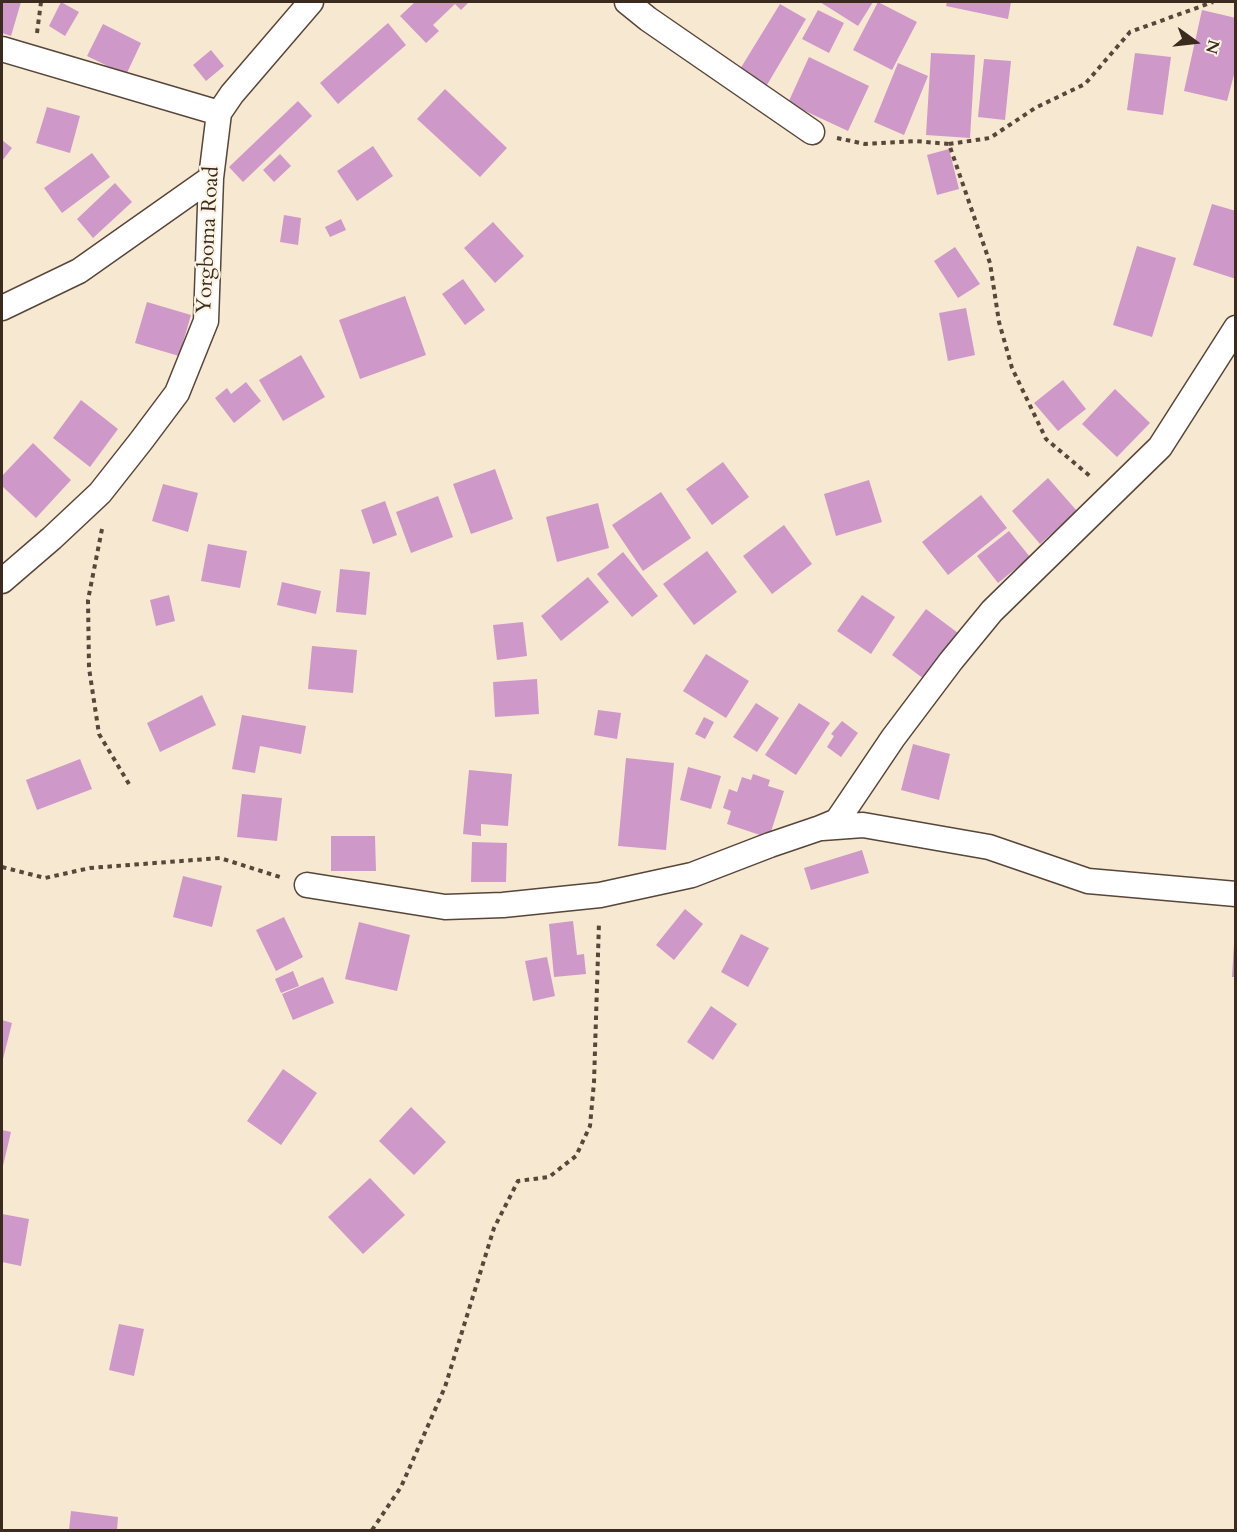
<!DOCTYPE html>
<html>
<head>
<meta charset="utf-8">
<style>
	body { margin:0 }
	#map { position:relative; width:1237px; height:1532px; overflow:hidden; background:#f7e8d1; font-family:Cardo,serif }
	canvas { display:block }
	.frame { position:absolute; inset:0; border:3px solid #3b2a1e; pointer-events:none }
	.north { position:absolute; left:1165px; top:12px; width:60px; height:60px; -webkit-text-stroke:4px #fcf5e5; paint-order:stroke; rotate:105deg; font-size:16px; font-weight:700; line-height:24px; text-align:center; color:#3b2a1e }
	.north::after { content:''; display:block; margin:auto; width:21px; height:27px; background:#3b2a1e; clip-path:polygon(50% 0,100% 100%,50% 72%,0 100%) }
</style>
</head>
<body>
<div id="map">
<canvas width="1237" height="1532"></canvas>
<div class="frame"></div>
<div class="north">N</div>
</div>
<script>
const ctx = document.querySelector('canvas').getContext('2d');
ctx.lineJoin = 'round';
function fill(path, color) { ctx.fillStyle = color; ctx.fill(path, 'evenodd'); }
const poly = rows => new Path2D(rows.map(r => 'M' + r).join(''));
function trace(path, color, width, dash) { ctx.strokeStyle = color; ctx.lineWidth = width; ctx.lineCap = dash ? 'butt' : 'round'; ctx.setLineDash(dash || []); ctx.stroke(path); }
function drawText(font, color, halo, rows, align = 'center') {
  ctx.font = font + ' Cardo,serif'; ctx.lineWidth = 4.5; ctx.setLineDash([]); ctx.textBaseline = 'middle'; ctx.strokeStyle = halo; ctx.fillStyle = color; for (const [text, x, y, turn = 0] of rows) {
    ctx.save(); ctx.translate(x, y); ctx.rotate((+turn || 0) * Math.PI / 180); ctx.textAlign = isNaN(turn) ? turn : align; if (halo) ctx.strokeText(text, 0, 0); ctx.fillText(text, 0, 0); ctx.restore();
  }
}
const building = poly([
	[2,2,21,2,11,36,2,33],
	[61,2,79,12,65,36,49,26],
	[415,2,469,2,461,10,455,4,433,25,439,31,426,43,400,16],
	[820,2,873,2,858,26],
	[878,2,917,22,892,70,853,50],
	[947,2,1011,2,1008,19,946,6],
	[780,4,806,19,764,90,737,74],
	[818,10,844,23,829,53,802,39],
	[1202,10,1236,18,1236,67,1227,101,1184,91],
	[388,23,406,45,338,104,320,83],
	[103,24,141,43,126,75,87,56],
	[211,50,224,66,206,81,193,65],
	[931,53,975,55,970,138,926,135],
	[1135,53,1171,57,1163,115,1127,110],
	[809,57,869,86,848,131,788,103],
	[984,59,1011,61,1005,120,978,117],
	[898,63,928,76,904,135,874,122],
	[445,89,507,148,480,177,417,119],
	[298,101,312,116,243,182,229,167],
	[47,107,80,116,70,153,36,143],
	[2,140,12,148,2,161],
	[373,146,393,176,357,201,337,171],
	[949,149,959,189,937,195,927,155],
	[92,153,110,177,62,213,44,188],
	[280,154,291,166,274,182,263,170],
	[115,183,132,202,93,238,77,219],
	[1212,204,1236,211,1236,279,1193,265],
	[284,215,301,218,298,245,280,242],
	[341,219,346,230,330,237,325,227],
	[493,222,524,256,495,283,464,248],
	[1137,246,1176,258,1152,337,1113,325],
	[955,247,980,284,958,298,934,261],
	[463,279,485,310,465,325,442,294],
	[405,296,426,355,360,379,339,320],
	[147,302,191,315,179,356,135,343],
	[966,308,975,355,948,361,939,313],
	[301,355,325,397,283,421,259,380],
	[1063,380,1086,409,1058,431,1034,403],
	[246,382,261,401,234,423,215,398,227,388,231,394],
	[1115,389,1150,423,1117,457,1082,424],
	[81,400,118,429,90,467,53,438],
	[33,443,71,480,36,518,2,486,2,476],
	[723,462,749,497,712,525,686,489],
	[495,469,513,519,471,534,453,484],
	[1048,478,1077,511,1040,544,1012,511],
	[869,480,882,522,836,536,824,494],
	[163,484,198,493,188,532,152,521],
	[661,492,691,538,643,571,612,525],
	[981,495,1007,528,948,575,922,542],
	[438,496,453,537,411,553,396,512],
	[385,501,397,535,373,544,361,510],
	[598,503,609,548,557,562,546,517],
	[784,525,812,564,772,594,743,556],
	[1009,531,1030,557,998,583,977,556],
	[208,544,247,551,240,588,201,581],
	[707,551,737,592,694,625,663,584],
	[623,552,658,596,632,617,597,574],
	[340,569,370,572,366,615,336,612],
	[588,577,609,602,561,641,541,616],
	[282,582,321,591,316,614,277,605],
	[169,595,175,621,156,626,150,600],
	[862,595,895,617,871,654,837,631],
	[926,609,958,633,924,679,892,655],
	[523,622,527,656,497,660,493,625],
	[312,646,357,650,353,693,308,689],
	[706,654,749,681,726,718,683,691],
	[537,679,539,714,495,717,493,682],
	[202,695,216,725,160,752,147,723],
	[756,703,779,718,757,752,733,737],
	[799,703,830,723,796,775,765,755],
	[598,710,621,713,617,739,594,735],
	[242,715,306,726,301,754,260,746,255,773,232,769],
	[704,717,714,722,705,739,695,734],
	[842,721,858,733,841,757,827,747,834,736,831,734],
	[913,744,950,754,939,800,901,790],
	[626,758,674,763,666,850,618,846],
	[80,759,92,789,37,810,26,780],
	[688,767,721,776,711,809,680,800],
	[469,770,512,774,508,826,481,824,481,836,463,834],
	[753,774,770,780,768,786,784,791,769,838,727,824,731,811,723,808,729,789,737,792,742,777,751,780],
	[242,794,282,798,277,841,237,837],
	[331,836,375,836,376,871,331,871],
	[472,842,507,843,506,882,471,882],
	[862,850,869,873,811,890,804,868],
	[183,876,222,886,212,927,173,917],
	[685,909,703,924,674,960,656,945],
	[284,917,303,957,276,971,256,930],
	[573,921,577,955,584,954,586,974,554,977,549,924],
	[359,922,410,935,397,991,345,979],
	[741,934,769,948,748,987,721,972],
	[1234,944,1236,944,1236,977,1232,977],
	[547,957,555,996,533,1001,525,961],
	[293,971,299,986,281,993,275,979],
	[323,977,334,1003,293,1020,282,994],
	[711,1006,737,1024,713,1060,687,1042],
	[2,1020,12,1023,2,1063],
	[283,1069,317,1093,281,1145,247,1121],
	[411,1107,446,1142,414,1175,379,1141],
	[2,1130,11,1132,2,1170],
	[370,1178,405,1215,363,1254,328,1217],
	[2,1214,29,1219,21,1266,2,1262],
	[119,1324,144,1329,134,1376,109,1370],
	[71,1511,118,1517,117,1530,69,1530]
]);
const path = poly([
	[37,33,41,2],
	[837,138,865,144,915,141,949,144,990,263,999,322,1012,368,1046,439,1091,477],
	[949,144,990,138,1035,108,1085,84,1130,32,1213,2],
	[102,529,88,600,89,668,99,734,129,784],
	[2,867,45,878,90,868,220,858,283,878],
	[372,1530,401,1487,445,1387,494,1228,518,1181,549,1177,576,1156,590,1126,594,1082,599,922]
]);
const street = poly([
	[627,2,648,19,812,132],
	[2,49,219,113],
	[2,308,79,271,211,178],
	[2,581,52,538,100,493,141,441,177,393,206,321,211,178,219,113,232,94,311,2],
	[822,828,863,825,989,847,1088,881,1236,894],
	[307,885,445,907,503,905,600,895,692,875,770,845,820,828,837,821,893,738,951,661,992,611,1160,447,1236,328]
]);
const streetNames = [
	["Yorgboma Road",209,240,-87]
];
fill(building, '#ce98c9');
trace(street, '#574639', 27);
trace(path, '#574639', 4, [4.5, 4.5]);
trace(street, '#fff', 24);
drawText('21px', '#3b2a1e', '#fcf5e5', streetNames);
</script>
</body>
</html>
